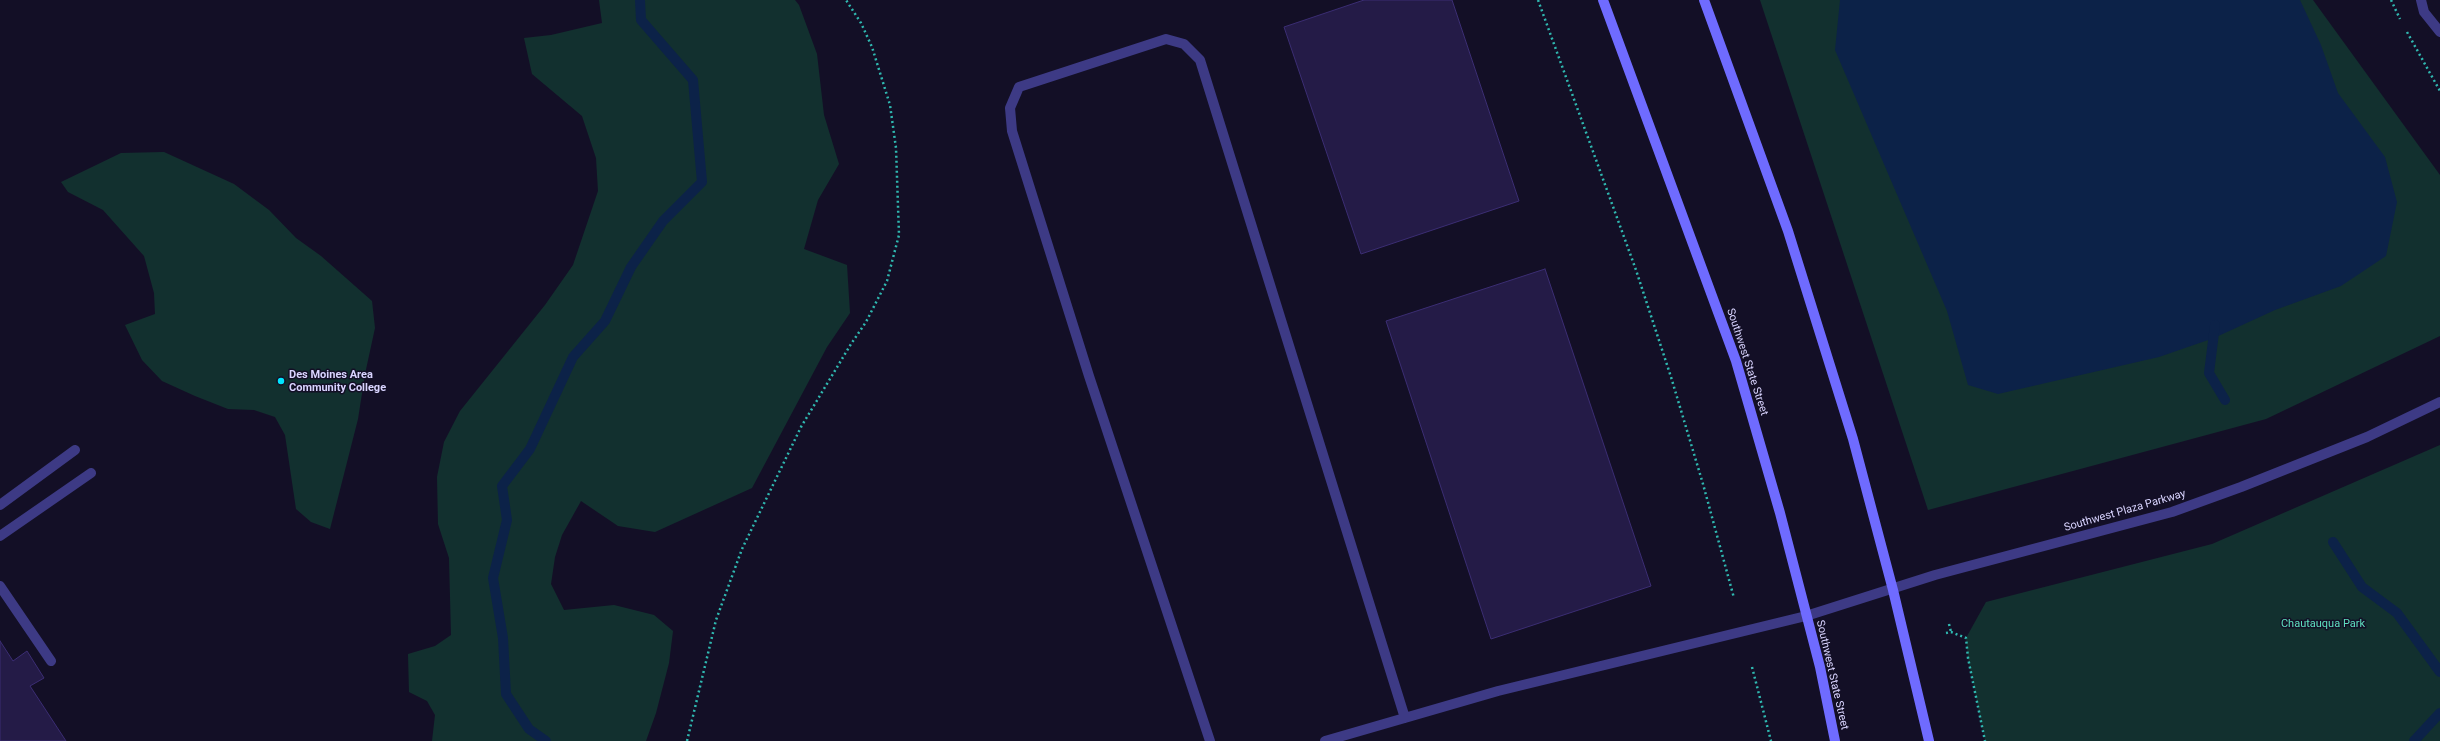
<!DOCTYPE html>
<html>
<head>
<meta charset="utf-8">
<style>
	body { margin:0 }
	canvas { display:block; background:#130f26 }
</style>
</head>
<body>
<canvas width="2440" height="741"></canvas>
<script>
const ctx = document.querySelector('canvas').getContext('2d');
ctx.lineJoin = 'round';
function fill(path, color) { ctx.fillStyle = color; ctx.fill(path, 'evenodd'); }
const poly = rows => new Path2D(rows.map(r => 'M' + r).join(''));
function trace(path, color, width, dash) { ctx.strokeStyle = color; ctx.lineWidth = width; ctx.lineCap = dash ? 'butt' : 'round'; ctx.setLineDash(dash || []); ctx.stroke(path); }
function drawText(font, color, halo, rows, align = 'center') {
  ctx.font = font + ' Roboto,sans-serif'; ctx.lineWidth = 3; ctx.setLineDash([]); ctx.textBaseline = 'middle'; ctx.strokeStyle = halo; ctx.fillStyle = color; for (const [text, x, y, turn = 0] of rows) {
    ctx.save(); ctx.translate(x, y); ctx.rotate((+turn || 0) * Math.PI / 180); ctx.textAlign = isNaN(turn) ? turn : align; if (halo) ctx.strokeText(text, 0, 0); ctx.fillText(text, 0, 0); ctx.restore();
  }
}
const green = poly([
	[599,0,795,0,799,5,817,54,824,115,839,164,818,200,804,249,847,265,850,313,827,347,752,488,655,532,618,526,581,501,562,535,555,557,551,584,564,610,614,605,654,615,673,631,669,663,656,713,646,741,432,741,435,715,427,701,409,692,408,654,435,646,451,635,449,558,438,524,437,477,444,442,460,411,545,305,573,265,598,191,596,158,582,116,532,74,524,38,551,35,602,23],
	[1760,0,2313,0,2440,175,2440,336,2266,419,1928,510],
	[164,152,234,184,269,210,296,238,321,256,372,301,375,328,365,374,358,419,330,529,311,522,296,509,285,435,275,417,254,410,228,409,195,396,162,381,142,360,125,325,155,314,154,293,144,256,103,210,68,192,61,182,121,153],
	[2440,445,2440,741,1985,741,1968,658,1966,638,1986,602,2212,544]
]);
const water = poly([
	[1840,0,2300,0,2321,45,2338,93,2385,157,2397,202,2386,256,2341,286,2275,310,2214,338,2159,357,1998,394,1968,385,1947,311,1835,50]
]);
const stream = poly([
	[2215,325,2209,373,2225,400],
	[2333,542,2362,587,2397,613,2440,672],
	[546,741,529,729,506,694,503,638,493,578,507,520,502,486,530,449,573,357,605,321,631,267,663,221,702,182,693,80,641,20,640,0],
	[2414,741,2440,713]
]);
const building = poly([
	[1364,0,1452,0,1519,201,1361,254,1284,27,1364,0],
	[1545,269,1651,586,1491,639,1386,321,1545,269],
	[0,641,13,661,27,651,44,678,30,686,66,741,0,741,0,641]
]);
const path = poly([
	[1538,0,1636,270,1671,377,1703,484,1734,598],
	[2391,0,2400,19],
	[2407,32,2440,91],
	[1949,624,1951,632],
	[1946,633,1951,632,1966,638,1968,658,1985,741],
	[1752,667,1771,741],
	[687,741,716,620,742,549,801,427,851,344,866,322,887,281,899,235,896,148,890,105,872,47,861,23,846,0]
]);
const lane = poly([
	[2421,0,2424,12,2440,32],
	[0,505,75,450],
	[0,536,91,473],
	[0,586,51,661],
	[1210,741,1089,376,1012,131,1010,108,1019,87,1166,39,1184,44,1200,60,1405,718],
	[1325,741,1498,691,1806,616]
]);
const street = poly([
	[1806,616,1935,575,2172,512,2241,487,2367,437,2440,402]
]);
const secondary = poly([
	[1603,0,1736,361,1780,513,1820,667,1835,741],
	[1704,0,1788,231,1853,439,1893,590,1929,741]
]);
const markers = [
	[281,381,4,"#00e5ff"]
];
const streetNames = [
	["Southwest State Street",1747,362,72],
	["Southwest Plaza Parkway",2125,511,-16],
	["Southwest State Street",1832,675,77]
];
const poiNames = [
	["Des Moines Area",289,375],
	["Community College",289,388]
];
const parkNames = [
	["Chautauqua Park",2323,624]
];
fill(green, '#12302f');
fill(water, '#0c2248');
trace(stream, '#0c2248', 10);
fill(building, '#241b47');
trace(building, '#3b2d73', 1);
trace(path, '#2fb8b0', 2.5, [2, 3]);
trace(lane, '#3d3a85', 10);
trace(street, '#3d3a85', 10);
trace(secondary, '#6f6bff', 10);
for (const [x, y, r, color] of markers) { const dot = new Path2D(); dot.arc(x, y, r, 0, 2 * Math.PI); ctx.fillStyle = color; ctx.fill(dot); trace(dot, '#130f26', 1.5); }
drawText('11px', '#d9d4ff', '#130f26', streetNames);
drawText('bold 11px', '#d9d4ff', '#130f26', poiNames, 'left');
drawText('11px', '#5fe0c0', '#130f26', parkNames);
</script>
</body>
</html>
